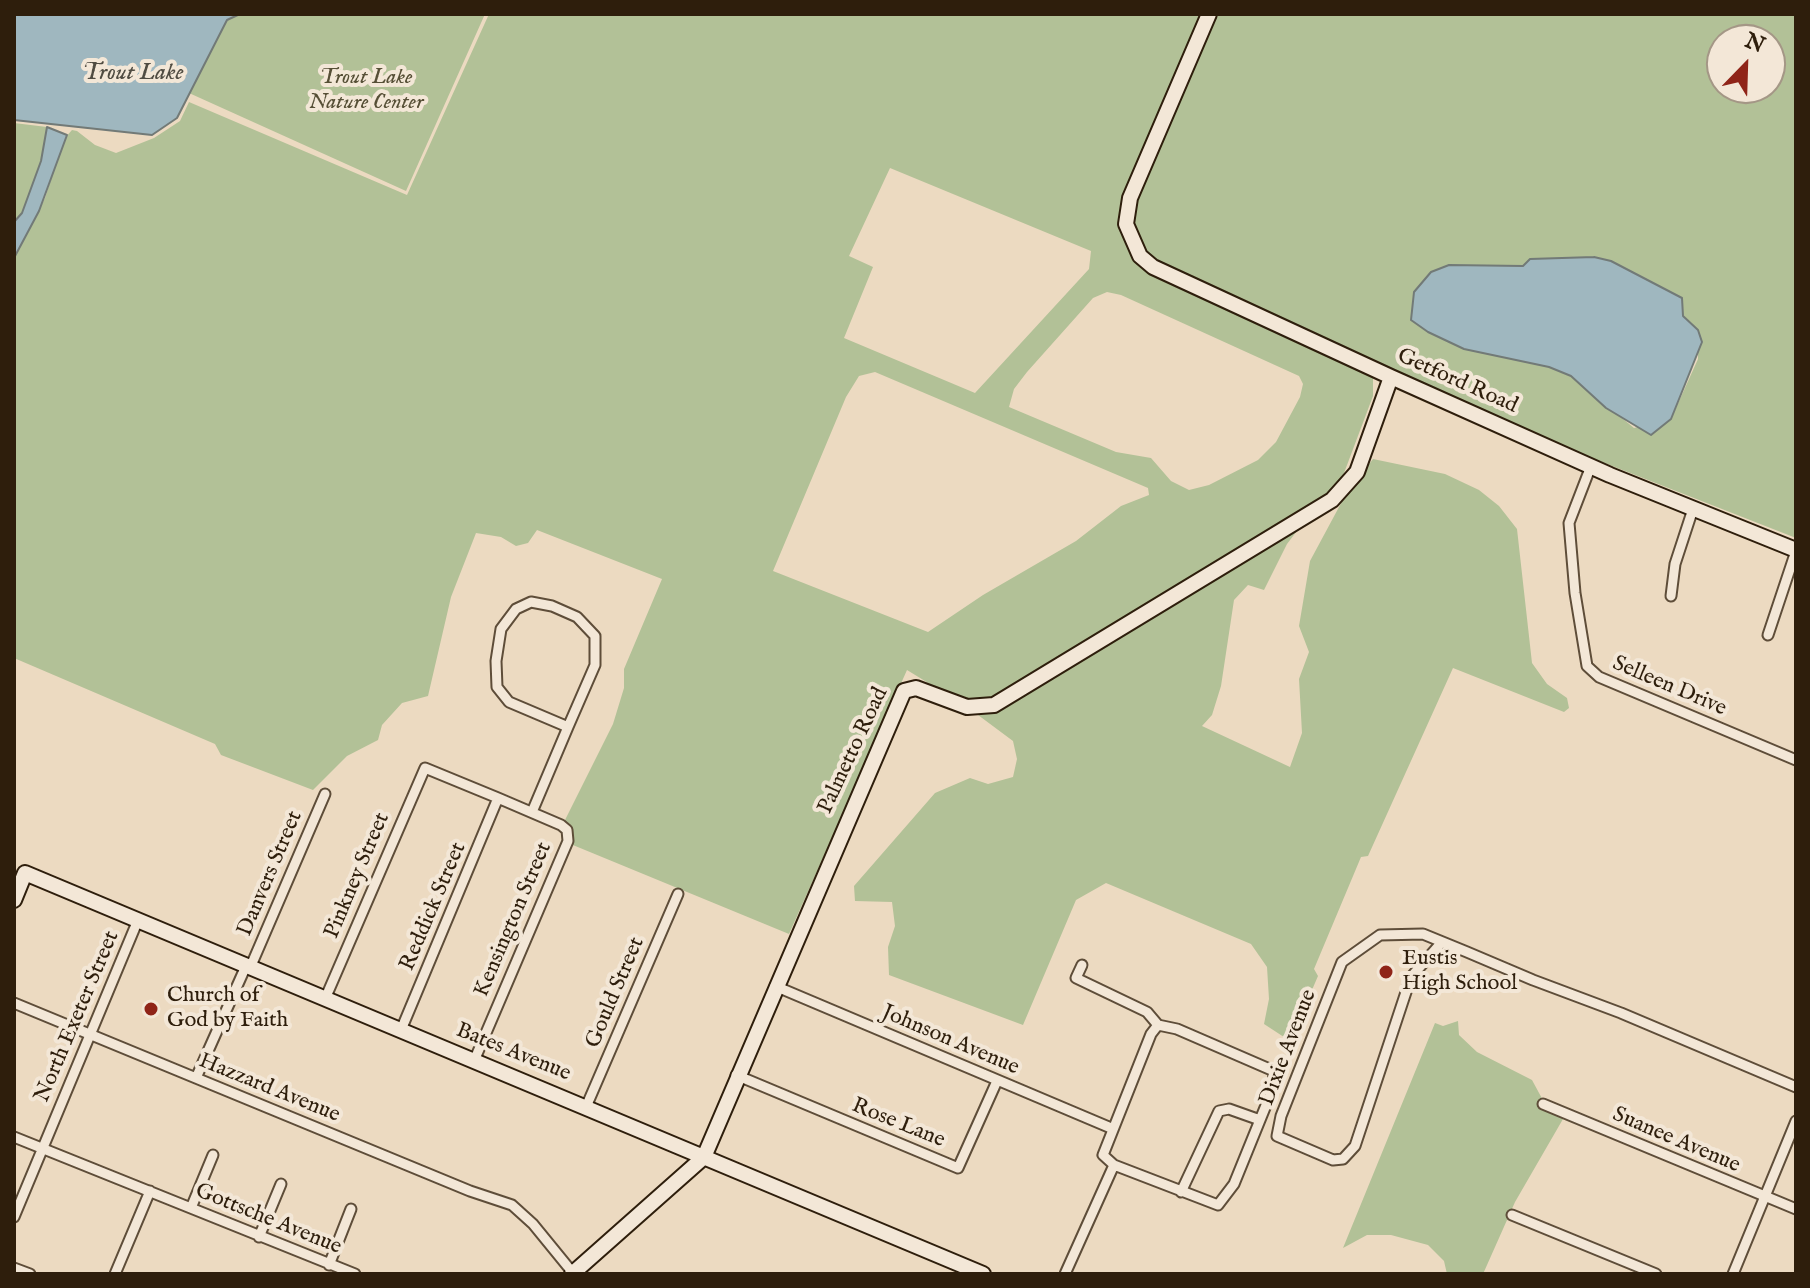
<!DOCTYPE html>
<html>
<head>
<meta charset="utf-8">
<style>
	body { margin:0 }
	#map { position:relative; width:1810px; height:1288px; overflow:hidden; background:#ecdac1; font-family:"IM FELL English",serif }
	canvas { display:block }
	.frame { position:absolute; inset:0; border:16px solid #2e1e0c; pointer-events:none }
	.north { position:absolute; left:1706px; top:24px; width:80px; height:80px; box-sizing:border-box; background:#f3e7d7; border:2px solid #a49786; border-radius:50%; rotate:23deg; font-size:22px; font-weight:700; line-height:32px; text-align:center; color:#2e1e0c }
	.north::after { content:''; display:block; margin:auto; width:28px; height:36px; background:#8f2418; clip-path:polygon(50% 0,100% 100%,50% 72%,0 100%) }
</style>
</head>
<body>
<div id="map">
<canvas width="1810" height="1288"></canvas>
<div class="frame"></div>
<div class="north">N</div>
</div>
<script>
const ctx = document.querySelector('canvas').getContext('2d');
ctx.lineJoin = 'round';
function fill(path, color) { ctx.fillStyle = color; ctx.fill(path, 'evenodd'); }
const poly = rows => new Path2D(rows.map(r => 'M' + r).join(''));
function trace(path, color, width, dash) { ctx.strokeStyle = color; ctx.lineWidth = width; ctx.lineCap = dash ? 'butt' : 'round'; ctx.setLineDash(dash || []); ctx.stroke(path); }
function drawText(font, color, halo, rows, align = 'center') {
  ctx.font = font + ' "IM FELL English",serif'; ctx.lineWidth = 8; ctx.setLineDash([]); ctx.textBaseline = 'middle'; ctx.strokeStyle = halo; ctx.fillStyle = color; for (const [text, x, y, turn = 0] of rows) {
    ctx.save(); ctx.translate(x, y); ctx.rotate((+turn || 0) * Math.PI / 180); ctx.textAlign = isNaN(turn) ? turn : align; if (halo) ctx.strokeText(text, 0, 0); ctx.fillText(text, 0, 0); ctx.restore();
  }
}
const green = poly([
	[14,14,485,14,406,191],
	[489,14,1204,14,1123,229,1127,244,1136,259,1373,374,1373,396,1338,489,993,701,956,700,907,670,789,934,568,843,562,826,613,724,624,688,624,669,662,579,537,530,528,543,516,546,501,537,476,533,451,597,428,696,402,703,382,725,378,740,347,756,313,790,221,755,215,744,14,658,14,258,45,198,64,139,72,130,77,131,95,145,116,153,154,138,180,121,189,102,407,195],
	[890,168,1091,251,1089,269,975,393,844,338,873,267,849,256],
	[1107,292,1121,295,1299,376,1303,384,1300,397,1276,442,1258,460,1209,485,1189,490,1171,481,1151,458,1116,452,1009,407,1014,389,1027,372,1093,298],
	[875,372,1148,488,1149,495,1121,506,1076,541,983,595,928,632,773,571,846,397,859,376],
	[1213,14,1796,14,1796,538,1528,433,1155,263,1143,253,1131,223,1131,211],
	[1722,40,1770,40,1770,88,1722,88],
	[1594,257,1611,261,1682,298,1683,316,1698,330,1698,359,1671,419,1634,428,1571,376,1549,367,1464,349,1449,265,1523,266,1530,259],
	[14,123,47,127,48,132,41,161,22,213,14,222],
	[1373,459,1445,474,1479,490,1499,506,1517,529,1532,663,1547,684,1567,698,1569,708,1564,712,1453,668,1368,856,1361,857,1314,969,1318,976,1290,1041,1264,1024,1269,999,1267,967,1251,944,1106,883,1076,900,1023,1025,889,975,888,947,895,926,892,902,855,901,854,886,935,793,970,778,988,784,1013,777,1017,759,1013,741,974,712,1303,523,1287,544,1264,590,1248,585,1234,600,1221,686,1212,715,1202,726,1290,767,1302,733,1299,679,1309,652,1299,626,1310,561,1346,494],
	[1458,1021,1459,1035,1477,1052,1532,1080,1545,1104,1563,1119,1515,1202,1483,1274,1447,1274,1444,1261,1428,1245,1391,1235,1367,1235,1343,1248,1435,1023,1443,1026]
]);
const water = poly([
	[14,14,240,14,227,20,177,118,152,135,14,120,14,14],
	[47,127,67,135,39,211,14,258,14,222,22,213,41,161,47,127],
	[1594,257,1611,261,1682,298,1683,316,1698,330,1702,342,1671,419,1651,435,1606,408,1571,376,1549,367,1464,349,1428,332,1411,320,1414,292,1431,272,1449,265,1523,266,1530,259,1594,257]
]);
const street = poly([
	[1591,466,1569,523,1575,593,1587,666,1599,677,1796,760],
	[1671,596,1675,564,1693,509],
	[531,602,552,606,577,617,595,636,595,665,568,727,509,702,497,687,496,661,501,629,516,609,531,602],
	[1768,635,1796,551],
	[532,812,568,727],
	[1442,942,1411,977,1355,1146,1343,1159,1333,1160,1277,1136,1281,1116,1342,962,1380,935,1423,934,1467,952,1533,980,1621,1013,1796,1087],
	[1082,965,1076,978,1147,1012,1158,1025,1177,1029,1274,1071,1273,1088,1234,1184,1218,1205,1114,1165,1103,1155,1151,1034,1158,1025],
	[250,968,325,794],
	[775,986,1111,1128],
	[325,999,425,768,498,798,561,825,567,830,568,841,474,1061],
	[14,1003,470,1191,512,1205,533,1224,573,1273],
	[401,1030,498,798],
	[736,1075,958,1168,997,1081],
	[196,1078,246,966],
	[1543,1104,1796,1209],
	[586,1107,678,894],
	[14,1137,355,1274],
	[1181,1192,1219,1111,1229,1109,1260,1120],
	[191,1208,213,1155],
	[1512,1215,1656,1274],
	[14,1217,138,920],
	[259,1237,281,1184],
	[329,1265,351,1209],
	[14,1268,30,1274],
	[115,1274,150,1191],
	[1065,1274,1114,1165],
	[1733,1274,1796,1121]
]);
const secondary = poly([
	[1209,14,1130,198,1126,224,1140,256,1153,267,1391,377,1610,475,1796,550],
	[14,900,25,873,983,1274],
	[572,1274,704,1157,904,691,916,688,967,707,994,705,1332,500,1357,472,1391,377]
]);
const markers = [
	[1386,972,8,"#8f2418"],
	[151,1009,8,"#8f2418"]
];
const parkNames = [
	["Trout Lake",366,78],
	["Nature Center",366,103]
];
const streetNames = [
	["Getford Road",1457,382,24],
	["Selleen Drive",1669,687,23],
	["Palmetto Road",854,751,-65],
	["Danvers Street",271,874,-67],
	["Pinkney Street",358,876,-67],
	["Reddick Street",434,907,-67],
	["Kensington Street",514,920,-67],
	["Gould Street",616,993,-67],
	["North Exeter Street",78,1017,-67],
	["Johnson Avenue",950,1041,23],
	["Dixie Avenue",1289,1048,-69],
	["Bates Avenue",513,1053,22],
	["Hazzard Avenue",269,1089,22],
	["Rose Lane",898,1124,22],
	["Suanee Avenue",1676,1141,23],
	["Gottsche Avenue",268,1220,22]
];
const poiNames = [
	["Eustis",1402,959],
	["High School",1402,984],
	["Church of",167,996],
	["God by Faith",167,1021]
];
const waterNames = [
	["Trout Lake",133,74]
];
fill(green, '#b2c197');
fill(water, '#9fb7bf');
trace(water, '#727a77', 2);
trace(street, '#5e4d39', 13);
trace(secondary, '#2e1e0c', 18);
trace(street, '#f3e7d7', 9);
trace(secondary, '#f3e7d7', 14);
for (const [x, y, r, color] of markers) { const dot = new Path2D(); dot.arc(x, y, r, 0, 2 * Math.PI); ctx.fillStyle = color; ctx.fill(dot); trace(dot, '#f3e7d7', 3); }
drawText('italic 22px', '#564f36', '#f3e7d7', parkNames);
drawText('22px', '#2e1e0c', '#f3e7d7', streetNames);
drawText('22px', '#2e1e0c', '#f3e7d7', poiNames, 'left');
drawText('italic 24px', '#504c42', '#f3e7d7', waterNames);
</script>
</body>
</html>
